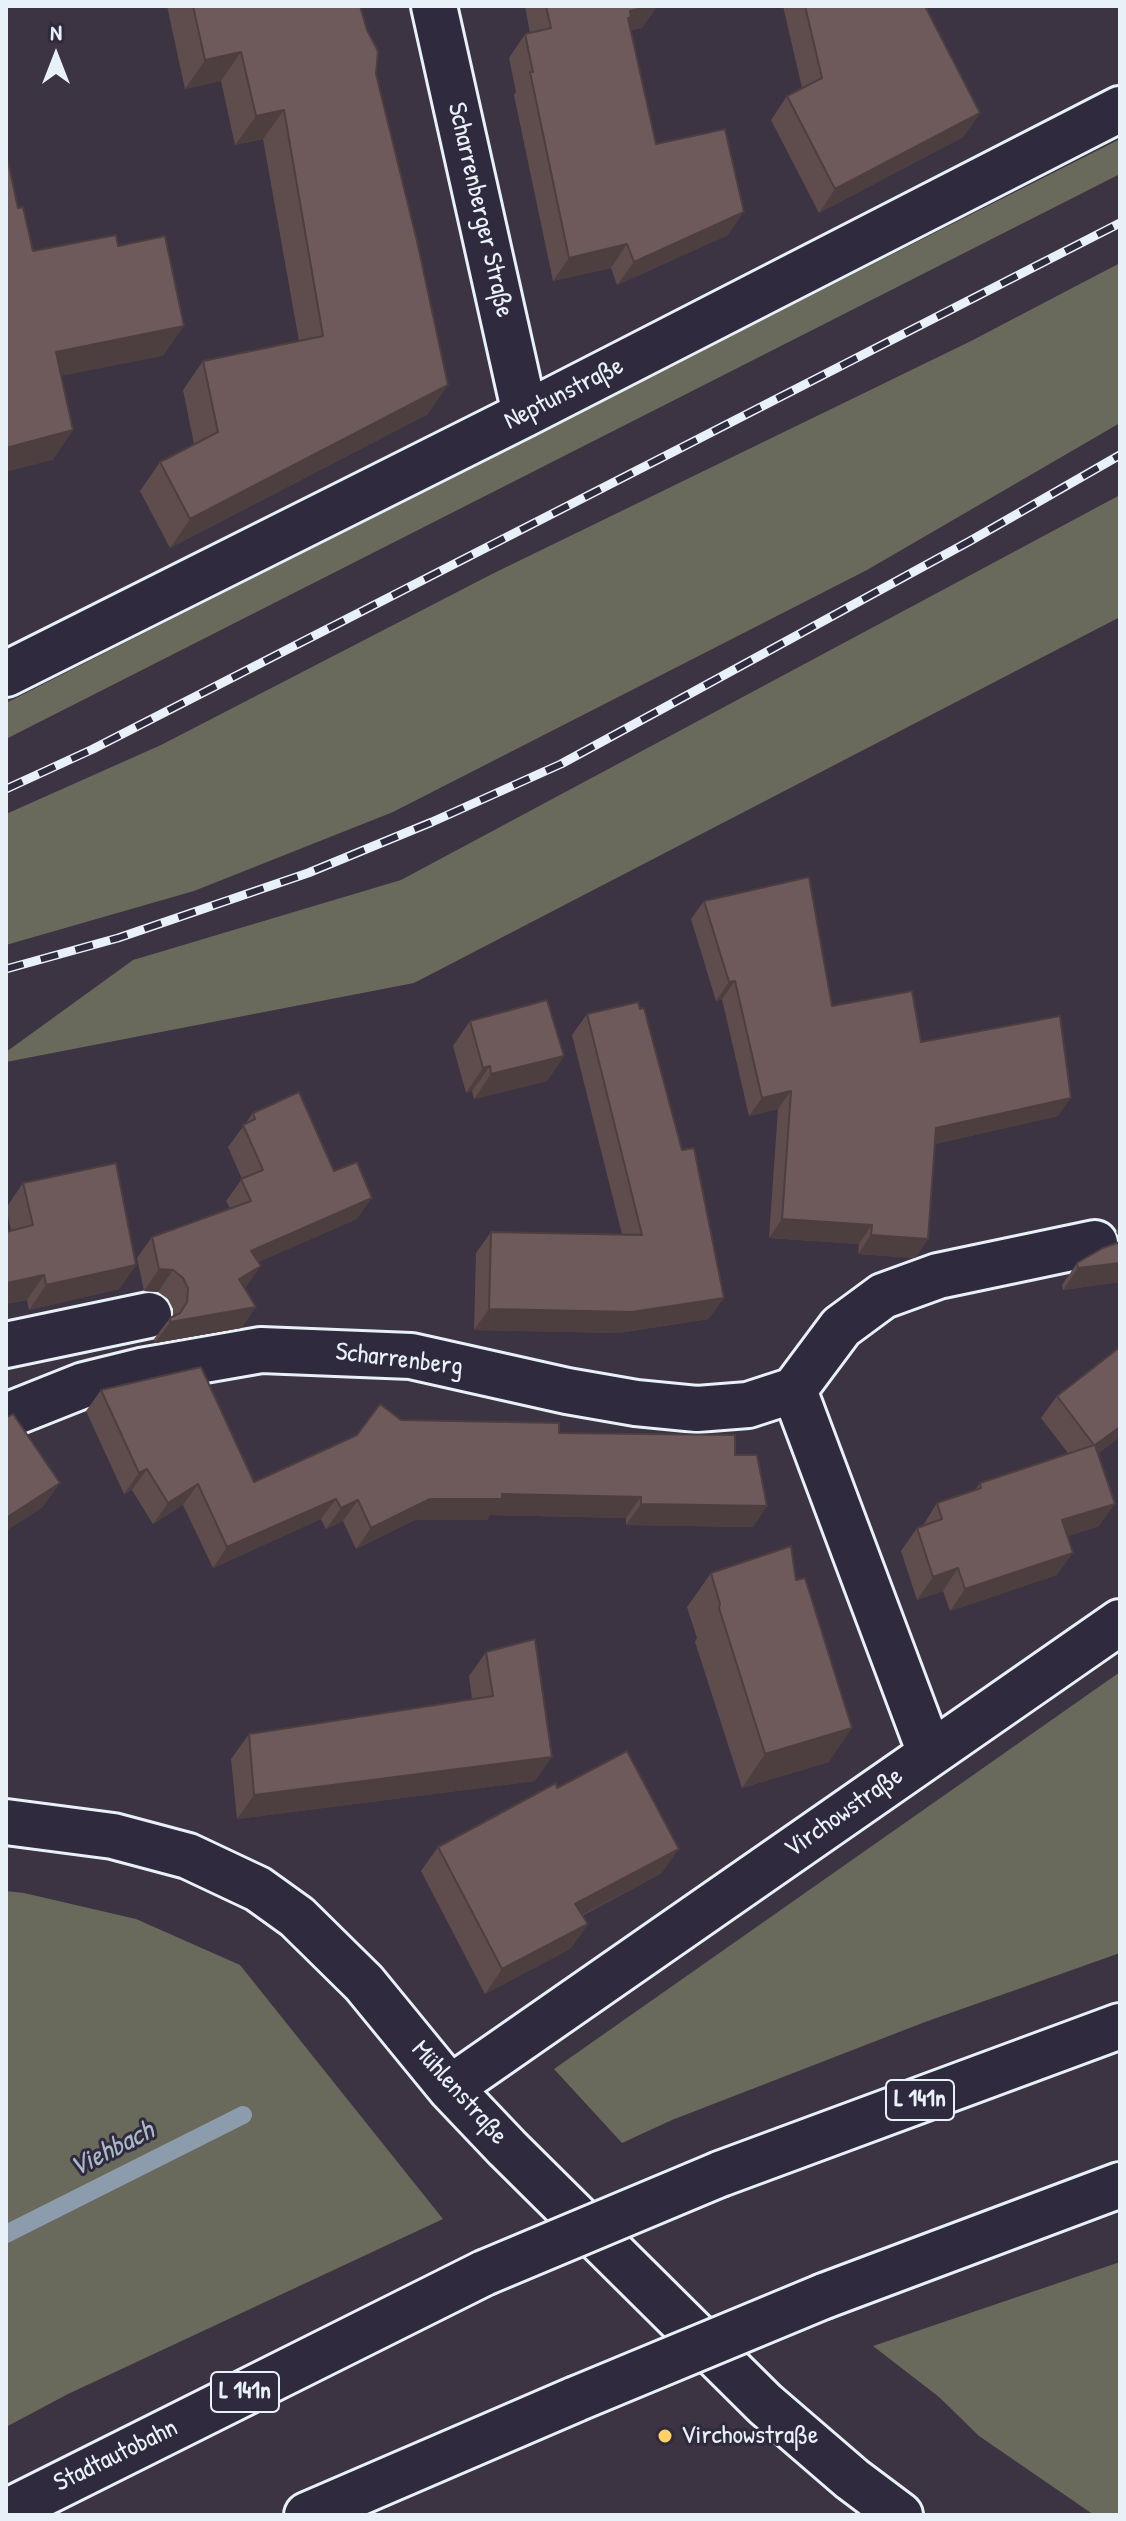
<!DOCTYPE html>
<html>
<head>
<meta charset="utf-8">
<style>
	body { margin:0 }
	#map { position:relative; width:1126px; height:2521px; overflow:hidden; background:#3c3343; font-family:"Patrick Hand",sans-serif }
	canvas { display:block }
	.frame { position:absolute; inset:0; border:8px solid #e8f1f8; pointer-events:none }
	.north { position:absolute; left:16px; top:16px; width:80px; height:80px; -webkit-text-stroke:6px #2f2a3d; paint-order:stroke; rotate:0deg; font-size:22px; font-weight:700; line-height:32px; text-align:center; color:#e8f1f8 }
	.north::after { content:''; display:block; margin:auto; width:28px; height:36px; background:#e8f1f8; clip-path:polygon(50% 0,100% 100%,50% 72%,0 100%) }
</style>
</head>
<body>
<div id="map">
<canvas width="1126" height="2521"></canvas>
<div class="frame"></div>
<div class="north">N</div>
</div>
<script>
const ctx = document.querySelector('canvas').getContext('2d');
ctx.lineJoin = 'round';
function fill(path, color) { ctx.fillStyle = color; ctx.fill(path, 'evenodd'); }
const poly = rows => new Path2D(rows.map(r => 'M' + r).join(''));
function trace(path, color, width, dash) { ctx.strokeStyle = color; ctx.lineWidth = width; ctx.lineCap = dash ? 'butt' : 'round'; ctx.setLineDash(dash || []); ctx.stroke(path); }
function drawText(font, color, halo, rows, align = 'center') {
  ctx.font = font + ' "Patrick Hand",sans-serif'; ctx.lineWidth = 6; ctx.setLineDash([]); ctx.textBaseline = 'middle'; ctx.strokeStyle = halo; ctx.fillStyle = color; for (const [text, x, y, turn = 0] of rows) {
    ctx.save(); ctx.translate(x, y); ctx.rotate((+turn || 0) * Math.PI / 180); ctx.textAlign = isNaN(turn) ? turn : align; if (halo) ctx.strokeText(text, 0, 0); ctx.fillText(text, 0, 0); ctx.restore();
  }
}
const green = poly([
	[1120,139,1120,174,6,739,6,703],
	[1120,263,1120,423,867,570,393,812,194,891,6,945,6,814,161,745,494,573,971,341],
	[1120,495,1120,617,414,983,6,1062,6,1052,133,960,401,880],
	[1120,1672,1120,1953,925,2022,672,2120,622,2143,554,2069],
	[6,1891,24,1893,136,1919,240,1965,443,2219,68,2394,6,2427],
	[1120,2262,1120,2515,1094,2515,979,2436,939,2397,873,2346]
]);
const stream = poly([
	[6,2234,243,2115]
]);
const minor = poly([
	[434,6,525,414],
	[6,674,525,414,1120,109],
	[6,1345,149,1315],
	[794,1390,930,1753],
	[6,1416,84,1385,141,1371,261,1350,411,1356,567,1391,636,1403,697,1409,748,1405,794,1390,841,1327,883,1296,938,1276,1095,1243],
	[6,1822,113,1836,188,1856,258,1889,297,1917,364,1983,450,2088,507,2148,765,2404,852,2479,900,2515],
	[450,2088,1120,1622]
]);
const highway = poly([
	[720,2174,1120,2026],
	[824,2296,1120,2185],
	[6,2512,484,2273],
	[307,2515,576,2399]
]);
const rail = poly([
	[6,789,93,749,1120,223],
	[6,969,118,938,308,873,432,822,561,764,970,541,1120,455]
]);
const highwayBridge = poly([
	[484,2273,720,2174],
	[576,2399,824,2296]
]);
const wall = poly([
	[167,6,360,6,376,74,428,414,170,548,140,491,160,462,194,444,183,390,203,361,299,341,263,139,235,145,221,81,185,89],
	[525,6,657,6,642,28,631,30,656,144,728,235,617,285,611,268,553,281,514,95,516,92,509,58,525,34,530,33],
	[783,6,925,6,980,113,963,137,819,213,771,120,787,96,802,88],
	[704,901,832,1006,921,1042,1058,1116,935,1144,928,1239,915,1258,858,1254,859,1244,769,1238,778,1109,749,1116,722,999,716,1001,691,919],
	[587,1014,709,1319,618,1333,474,1330,476,1253,491,1232,622,1234,572,1035],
	[470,1021,564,1056,547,1081,474,1099,472,1091,466,1093,453,1046],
	[253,1113,334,1171,357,1219,258,1262,244,1288,256,1307,241,1328,155,1343,154,1339,170,1318,173,1316,173,1309,168,1299,158,1292,144,1291,137,1258,152,1237,230,1208,226,1201,242,1179,228,1147],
	[23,1183,136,1265,119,1289,29,1310,27,1300,6,1304,6,1232,11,1230,6,1208],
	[1120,1226,1120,1282,1063,1290,1062,1285,1077,1263,1119,1242,1120,1239,1116,1232],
	[1120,1347,1098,1454,1099,1526,1068,1536,1057,1575,950,1611,943,1591,917,1600,901,1551,917,1528,922,1527,937,1503,975,1490,980,1483,1068,1453,1041,1418,1057,1396],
	[101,1390,254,1482,401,1420,559,1433,735,1455,767,1506,753,1527,626,1525,626,1518,490,1515,487,1520,415,1520,356,1549,343,1521,326,1529,321,1519,213,1568,183,1505,153,1524,132,1490,124,1494,86,1411],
	[711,1573,796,1580,829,1762,742,1788,695,1642,697,1638,687,1607],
	[486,1652,535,1781,237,1819,231,1759,249,1734,472,1699,469,1676],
	[557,1788,662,1873,582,1916,588,1924,570,1949,485,1994,421,1871,438,1847]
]);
const shadedWall = poly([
	[651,6,657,6,642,28,620,33,630,11],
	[241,52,221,81,185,89,205,60],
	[284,110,263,139,235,145,256,116],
	[980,113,963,137,819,213,835,189],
	[744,212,728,235,617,285,634,262],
	[627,244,611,268,553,281,569,258],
	[184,326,163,356,35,381,56,352],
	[448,385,428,414,170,548,190,519],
	[73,430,53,460,6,472,6,448],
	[735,981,722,999,716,1001,729,982],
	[564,1056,547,1081,474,1099,491,1074],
	[490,1066,472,1091,466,1093,483,1068],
	[791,1091,778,1109,749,1116,762,1098],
	[1071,1098,1058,1116,923,1147,936,1128],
	[372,1198,357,1219,236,1272,251,1251],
	[782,1219,872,1225,859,1244,769,1238],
	[871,1235,928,1239,915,1258,858,1254],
	[1120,1263,1120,1282,1063,1290,1078,1268],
	[136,1265,119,1289,29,1310,46,1285],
	[261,1266,246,1287,224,1301,239,1279],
	[159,1269,173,1270,158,1292,144,1291],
	[44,1275,27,1300,6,1304,6,1285,7,1283],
	[724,1298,709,1319,618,1333,474,1330,489,1309],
	[256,1307,241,1328,155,1343,170,1322],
	[1120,1427,1120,1437,1080,1468,1095,1445],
	[147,1469,132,1490,124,1494,139,1473],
	[60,1483,42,1508,6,1531,6,1518],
	[198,1484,183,1505,153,1524,168,1503],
	[502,1494,641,1497,626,1518,490,1515,487,1520,415,1520,356,1549,371,1528,430,1499],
	[336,1499,321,1519,213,1568,227,1547],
	[358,1500,343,1521,326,1529,341,1508],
	[641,1504,767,1506,753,1527,626,1525],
	[1115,1504,1099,1526,1047,1543,1062,1520],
	[1073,1553,1057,1575,950,1611,965,1589],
	[958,1568,943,1591,917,1600,933,1577],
	[852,1728,829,1762,742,1788,765,1754],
	[552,1757,535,1781,237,1819,254,1795],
	[679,1849,662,1873,557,1928,575,1904],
	[588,1924,570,1949,485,1994,502,1969]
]);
const building = poly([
	[193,6,360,6,367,30,378,51,376,74,417,241,448,385,190,519,160,462,218,432,203,361,323,336,284,110,256,116,241,52,205,60,193,6],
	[546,6,651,6,630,11,631,17,628,18,656,144,725,129,744,212,634,262,627,244,569,258,530,72,533,72,525,34,551,28,546,6],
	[805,6,925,6,980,113,835,189,787,96,822,78,805,6],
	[6,152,18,208,23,207,33,251,116,235,118,246,165,236,184,326,56,352,73,430,6,448,6,152],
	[809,877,832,1006,912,991,921,1042,1060,1016,1071,1098,936,1128,928,1239,871,1235,872,1225,782,1219,791,1091,762,1098,735,981,729,982,704,901,809,877],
	[547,1000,564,1056,491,1074,490,1066,483,1068,470,1021,547,1000],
	[638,1002,640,1009,644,1008,682,1150,694,1148,724,1298,632,1312,489,1309,491,1232,642,1235,587,1014,638,1002],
	[299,1092,334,1171,357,1162,372,1198,251,1251,261,1266,239,1279,256,1307,170,1322,170,1318,180,1313,187,1302,188,1288,183,1278,173,1270,159,1269,152,1237,251,1201,241,1179,263,1170,243,1125,255,1119,253,1113,299,1092],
	[116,1163,136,1265,46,1285,44,1275,7,1283,6,1278,6,1232,33,1225,23,1183,116,1163],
	[1120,1242,1120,1263,1078,1268,1077,1263,1103,1248,1120,1242],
	[1120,1347,1120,1427,1095,1445,1115,1504,1062,1520,1073,1553,965,1589,958,1568,933,1577,917,1528,942,1519,937,1503,981,1488,980,1483,1094,1445,1057,1396,1120,1347],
	[201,1367,254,1482,357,1435,380,1404,401,1420,559,1423,559,1433,735,1435,735,1455,757,1455,767,1506,641,1504,641,1497,502,1494,502,1499,430,1499,371,1528,358,1500,341,1508,336,1499,227,1547,198,1484,168,1503,147,1469,139,1473,101,1390,201,1367],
	[13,1414,60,1483,6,1518,6,1418,13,1414],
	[791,1546,796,1580,805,1578,852,1728,765,1754,719,1608,720,1604,711,1573,791,1546],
	[535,1639,552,1757,254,1795,249,1734,493,1696,486,1652,535,1639],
	[627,1751,679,1849,575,1904,588,1924,502,1969,438,1847,556,1783,557,1788,627,1751]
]);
const markers = [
	[665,2436,8,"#ffd166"]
];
const shields = [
	[920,2100,68],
	[245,2392,68]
];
const shieldNames = [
	["L 141n",920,2100],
	["L 141n",245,2392]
];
const streetNames = [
	["Scharrenberger Straße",480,210,77],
	["Neptunstraße",564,394,-27],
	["Scharrenberg",399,1360,7],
	["Virchowstraße",844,1813,-35],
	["Mühlenstraße",459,2093,48],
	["Stadtautobahn",116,2456,-26]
];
const poiNames = [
	["Virchowstraße",681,2436]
];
const waterNames = [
	["Viehbach",112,2150,-27]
];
fill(green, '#696a5b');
trace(stream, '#8c9cac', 18);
trace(minor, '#e8f1f8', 50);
trace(highway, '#e8f1f8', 50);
trace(minor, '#2f2a3d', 44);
trace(highway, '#2f2a3d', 44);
trace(rail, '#e8f1f8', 9);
trace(rail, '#2f2a3d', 6, [18]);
trace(highwayBridge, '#e8f1f8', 50, []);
trace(highwayBridge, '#2f2a3d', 44);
fill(wall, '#5f4d4e');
fill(shadedWall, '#4d3e40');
fill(building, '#6e595b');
trace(building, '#4d3e40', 2);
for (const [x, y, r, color] of markers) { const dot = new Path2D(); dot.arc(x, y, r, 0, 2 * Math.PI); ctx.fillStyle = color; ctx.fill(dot); trace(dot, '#2f2a3d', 3); }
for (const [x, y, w] of shields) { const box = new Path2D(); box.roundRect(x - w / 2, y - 20, w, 40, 6); ctx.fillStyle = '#2f2a3d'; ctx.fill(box); trace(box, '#e8f1f8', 2); }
drawText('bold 24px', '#e8f1f8', null, shieldNames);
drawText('26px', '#e8f1f8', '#2f2a3d', streetNames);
drawText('26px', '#e8f1f8', '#2f2a3d', poiNames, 'left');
drawText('italic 28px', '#abb9c6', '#2f2a3d', waterNames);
</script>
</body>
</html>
